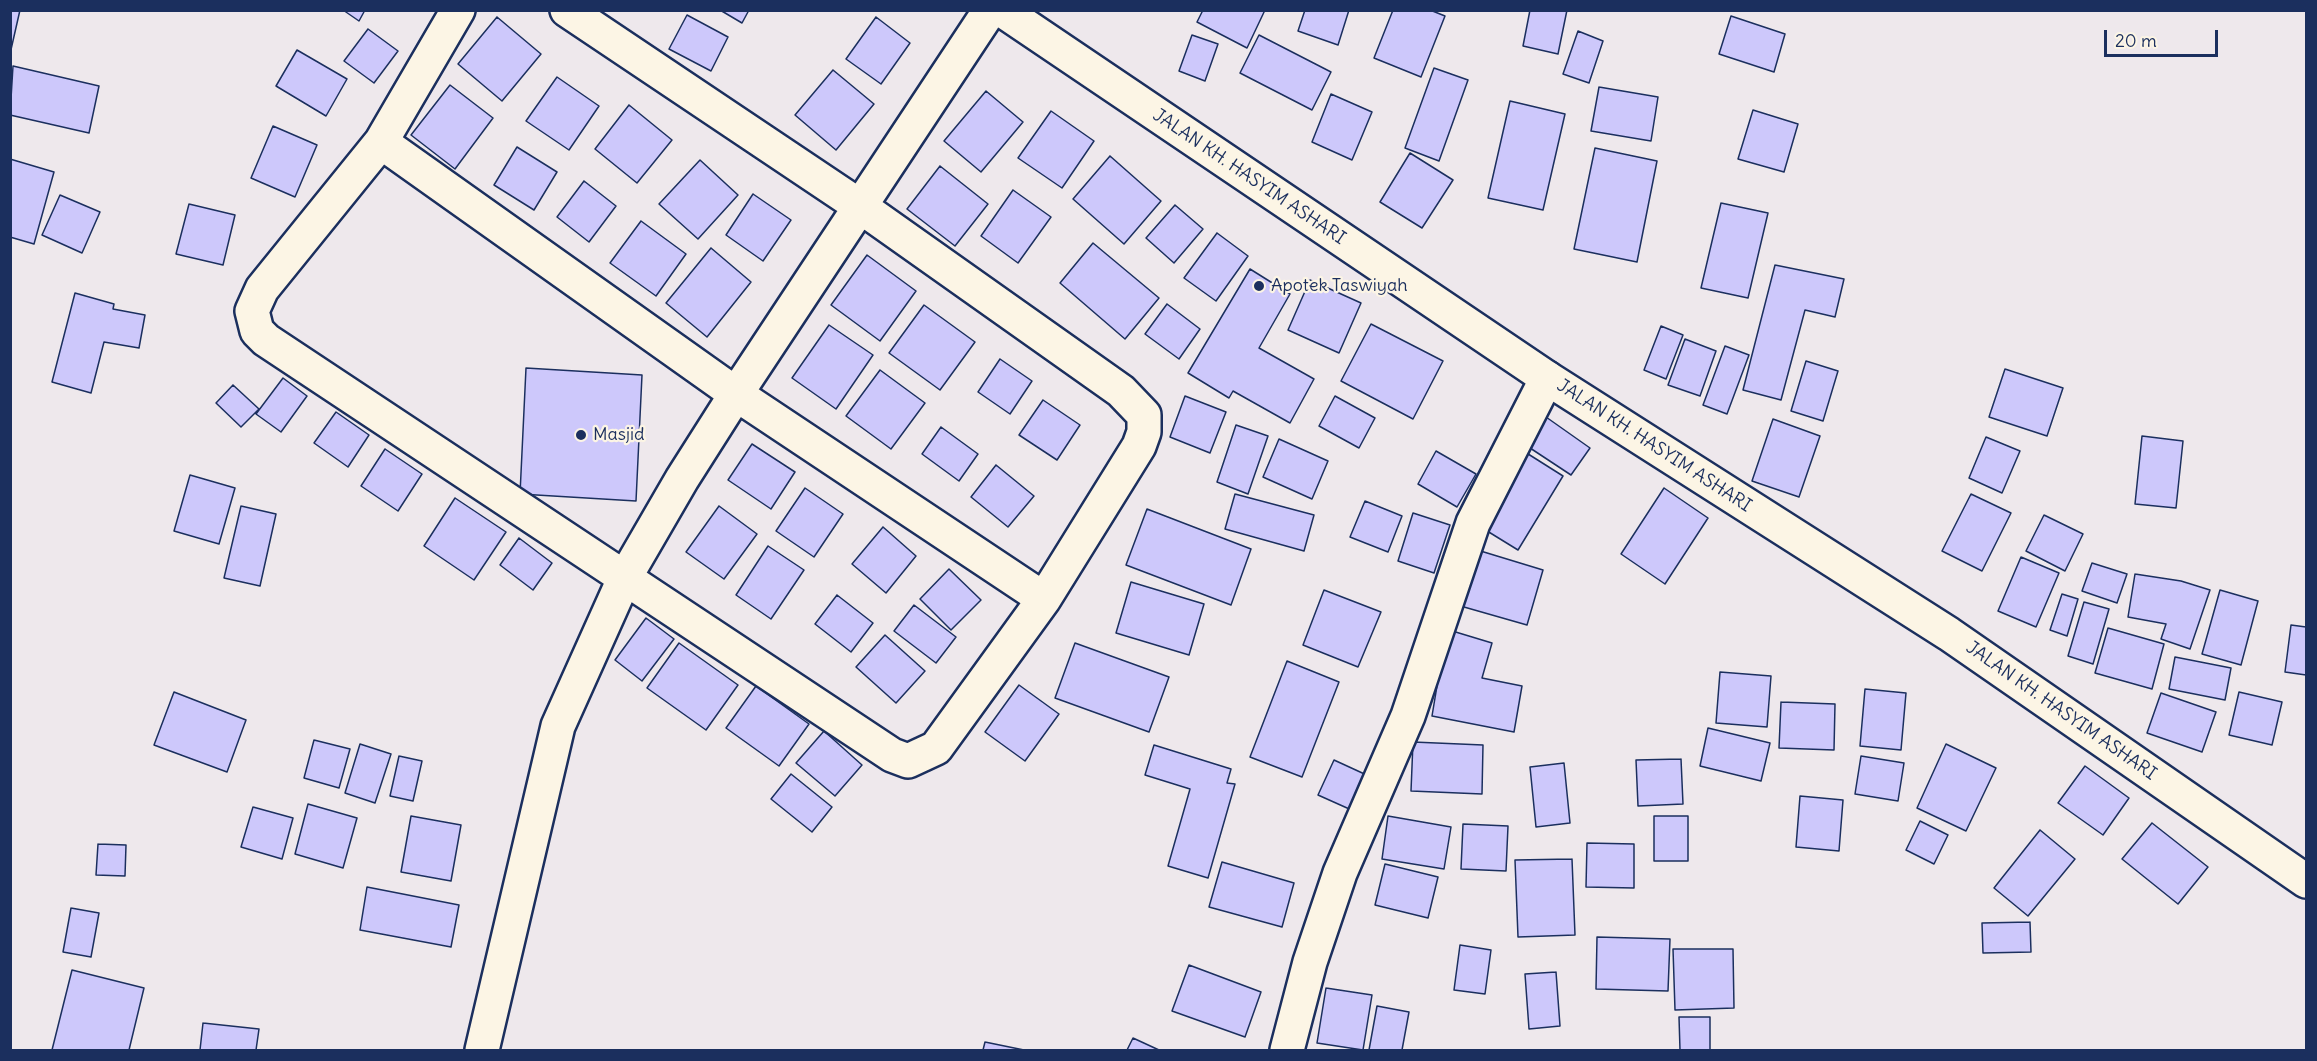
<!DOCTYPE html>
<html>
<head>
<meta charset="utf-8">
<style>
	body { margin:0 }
	#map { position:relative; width:2317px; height:1061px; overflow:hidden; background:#eee8ec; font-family:Delius,sans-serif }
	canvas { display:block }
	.frame { position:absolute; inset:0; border:12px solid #1b2f5e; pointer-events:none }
	.scale { position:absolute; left:2104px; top:30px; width:114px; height:27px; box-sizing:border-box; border:3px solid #1b2f5e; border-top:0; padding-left:8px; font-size:18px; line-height:21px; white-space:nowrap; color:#1b2f5e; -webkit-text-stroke:4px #fcf5e5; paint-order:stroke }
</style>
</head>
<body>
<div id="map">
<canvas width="2317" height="1061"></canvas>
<div class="frame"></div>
<div class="scale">20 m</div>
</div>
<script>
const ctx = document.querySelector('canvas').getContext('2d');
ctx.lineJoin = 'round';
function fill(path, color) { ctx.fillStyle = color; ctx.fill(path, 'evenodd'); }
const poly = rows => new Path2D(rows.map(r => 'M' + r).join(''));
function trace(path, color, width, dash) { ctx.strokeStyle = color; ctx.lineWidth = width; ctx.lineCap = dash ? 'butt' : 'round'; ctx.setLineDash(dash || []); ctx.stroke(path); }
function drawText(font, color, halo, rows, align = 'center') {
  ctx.font = font + ' Delius,sans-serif'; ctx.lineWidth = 4.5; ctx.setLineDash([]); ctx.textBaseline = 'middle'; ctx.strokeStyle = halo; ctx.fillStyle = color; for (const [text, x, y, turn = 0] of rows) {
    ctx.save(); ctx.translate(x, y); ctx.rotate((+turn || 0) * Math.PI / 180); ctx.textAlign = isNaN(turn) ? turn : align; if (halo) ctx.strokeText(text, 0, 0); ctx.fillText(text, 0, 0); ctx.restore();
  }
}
const building = poly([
	[10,10,20,10,10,54,10,10],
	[343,10,365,10,359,21,343,10],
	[720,10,749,10,742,23,720,10],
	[1203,10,1265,10,1247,48,1197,22,1203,10],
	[1305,10,1349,10,1338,45,1298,31,1305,10],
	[1393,10,1430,10,1445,16,1421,77,1374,58,1393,10],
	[1530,10,1567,10,1558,54,1523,46,1530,10],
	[687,15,728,37,711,71,669,49,687,15],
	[1731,16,1785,34,1774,72,1719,54,1731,16],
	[497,17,541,54,502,101,458,64,497,17],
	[876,17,910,43,881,84,846,59,876,17],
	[368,29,398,51,374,83,344,61,368,29],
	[1578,31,1603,41,1589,83,1563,74,1578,31],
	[1192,35,1218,44,1205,81,1179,71,1192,35],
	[1259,35,1331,72,1312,110,1240,73,1259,35],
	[297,50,347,79,326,116,276,86,297,50],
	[13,66,99,86,89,133,10,115,13,66],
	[1434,68,1468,80,1439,161,1405,148,1434,68],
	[833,70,874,104,836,150,795,115,833,70],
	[557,77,599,106,569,150,526,121,557,77],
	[450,85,493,118,455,169,411,135,450,85],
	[1599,87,1658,97,1651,141,1591,131,1599,87],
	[986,91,1023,122,981,172,944,141,986,91],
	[1331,94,1372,112,1352,160,1312,142,1331,94],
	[1510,101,1565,114,1543,210,1488,198,1510,101],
	[629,105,672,140,637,183,595,149,629,105],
	[1753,110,1798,124,1784,172,1738,159,1753,110],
	[1051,111,1094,141,1062,188,1018,158,1051,111],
	[273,126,317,145,295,197,251,178,273,126],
	[517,147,557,172,534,210,494,185,517,147],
	[1595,148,1657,161,1637,262,1574,249,1595,148],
	[1410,153,1453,180,1422,228,1380,202,1410,153],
	[1110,156,1161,201,1124,244,1073,199,1110,156],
	[10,159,54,172,34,244,10,237,10,159],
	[700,160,738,195,698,239,659,204,700,160],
	[940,166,988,204,955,246,907,209,940,166],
	[584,181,616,206,589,242,557,217,584,181],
	[1013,190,1051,217,1018,263,981,236,1013,190],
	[753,194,791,220,763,261,726,235,753,194],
	[60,195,100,212,82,253,42,235,60,195],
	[1721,203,1768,213,1748,298,1701,288,1721,203],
	[189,204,235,215,223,265,176,254,189,204],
	[1175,205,1203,229,1174,263,1146,238,1175,205],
	[641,221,686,254,656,296,610,263,641,221],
	[1217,233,1248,256,1216,301,1184,278,1217,233],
	[1093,243,1159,298,1125,339,1060,283,1093,243],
	[711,248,751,282,707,337,666,303,711,248],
	[867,255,916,291,880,341,831,305,867,255],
	[1775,265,1844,279,1835,317,1805,310,1781,400,1743,390,1775,265],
	[1250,269,1290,294,1259,348,1314,379,1290,423,1233,391,1229,398,1188,373,1250,269],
	[1310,280,1361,303,1339,353,1288,330,1310,280],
	[75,293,114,304,113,309,145,315,139,348,104,342,91,393,52,382,75,293],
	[1167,304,1200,329,1179,359,1145,334,1167,304],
	[924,305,975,342,940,390,889,353,924,305],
	[1371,324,1443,361,1413,419,1341,381,1371,324],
	[829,325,873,355,836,409,792,378,829,325],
	[1661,326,1683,335,1666,379,1644,370,1661,326],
	[1685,339,1716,351,1700,396,1668,385,1685,339],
	[1725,346,1749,355,1727,414,1703,405,1725,346],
	[1000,359,1032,381,1010,414,978,392,1000,359],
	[1806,361,1838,371,1823,421,1791,411,1806,361],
	[526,368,642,375,636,501,520,494,526,368],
	[2005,369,2063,388,2047,436,1989,417,2005,369],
	[880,370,925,403,891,449,846,416,880,370],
	[283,378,307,396,281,432,256,414,283,378],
	[233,385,259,409,241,427,216,403,233,385],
	[1185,396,1226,412,1210,453,1170,437,1185,396],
	[1335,396,1375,418,1359,448,1319,426,1335,396],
	[1043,400,1080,425,1057,460,1019,435,1043,400],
	[336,412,369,435,348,467,314,443,336,412],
	[1546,417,1590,448,1571,475,1527,446,1546,417],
	[1773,419,1820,436,1799,497,1752,481,1773,419],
	[1236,425,1268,436,1248,494,1217,482,1236,425],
	[941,427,978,454,959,481,922,454,941,427],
	[2142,436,2183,441,2176,508,2135,504,2142,436],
	[1986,437,2020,451,2002,493,1969,478,1986,437],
	[1279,439,1328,461,1312,499,1263,477,1279,439],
	[752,444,795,472,771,509,728,480,752,444],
	[385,449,422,474,398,511,361,486,385,449],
	[1436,451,1476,474,1457,507,1418,484,1436,451],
	[1525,452,1563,476,1518,550,1479,526,1525,452],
	[996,465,1034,496,1008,527,971,497,996,465],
	[190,475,235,488,219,544,174,531,190,475],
	[805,488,843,514,814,557,776,531,805,488],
	[1664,488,1708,518,1665,584,1621,554,1664,488],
	[1235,494,1314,515,1304,551,1225,529,1235,494],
	[1971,494,2011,513,1982,571,1942,551,1971,494],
	[455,498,506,532,474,580,424,546,455,498],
	[1365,501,1402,516,1388,552,1350,537,1365,501],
	[241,506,276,514,260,586,224,578,241,506],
	[719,506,757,534,724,579,686,552,719,506],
	[1147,509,1251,549,1231,605,1126,565,1147,509],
	[1413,513,1450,525,1434,573,1398,561,1413,513],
	[2044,515,2083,534,2065,571,2026,551,2044,515],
	[883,527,916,556,886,593,852,564,883,527],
	[519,538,552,563,533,590,500,565,519,538],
	[768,546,804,570,771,619,736,595,768,546],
	[1474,549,1543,570,1527,625,1457,605,1474,549],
	[2021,557,2059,573,2036,627,1998,611,2021,557],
	[2092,563,2127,574,2117,603,2082,591,2092,563],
	[949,569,981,600,951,630,920,599,949,569],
	[2135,574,2181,581,2210,590,2190,649,2161,639,2166,624,2128,617,2135,574],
	[1131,582,1204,604,1189,655,1116,633,1131,582],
	[1324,590,1381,612,1358,667,1303,645,1324,590],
	[2220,590,2258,601,2241,665,2202,654,2220,590],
	[2062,594,2078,599,2067,636,2050,630,2062,594],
	[837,595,873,623,851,652,815,624,837,595],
	[2084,602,2109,609,2093,664,2068,656,2084,602],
	[914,605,956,637,936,663,894,631,914,605],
	[646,618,674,639,642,681,615,660,646,618],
	[2291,625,2306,627,2306,675,2285,672,2291,625],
	[2108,628,2164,644,2152,689,2095,673,2108,628],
	[1449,630,1492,643,1482,678,1522,686,1514,732,1432,716,1437,686,1433,684,1449,630],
	[885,635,925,671,896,703,856,667,885,635],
	[679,643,738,685,706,730,647,688,679,643],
	[1075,643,1169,677,1149,732,1055,698,1075,643],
	[2175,657,2231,668,2225,700,2169,689,2175,657],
	[1287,661,1339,682,1302,777,1250,757,1287,661],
	[1720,672,1771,676,1767,727,1716,723,1720,672],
	[1019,685,1059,714,1025,761,985,732,1019,685],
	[756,686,809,724,779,766,726,728,756,686],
	[1865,689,1906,693,1901,750,1860,746,1865,689],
	[174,692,246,720,227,772,154,745,174,692],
	[2239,692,2282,702,2272,745,2229,735,2239,692],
	[2161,693,2216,712,2202,752,2147,733,2161,693],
	[1781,702,1835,704,1834,750,1779,748,1781,702],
	[1708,728,1770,743,1761,781,1700,766,1708,728],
	[824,731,862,765,835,796,796,763,824,731],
	[314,740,350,749,339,788,304,778,314,740],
	[1413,742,1483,745,1482,794,1411,791,1413,742],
	[360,744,391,754,375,803,345,793,360,744],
	[1946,744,1996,768,1966,831,1917,808,1946,744],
	[1154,745,1231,769,1227,783,1235,784,1208,878,1168,866,1190,789,1145,775,1154,745],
	[399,756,422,761,413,801,390,796,399,756],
	[1861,756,1904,763,1898,801,1855,794,1861,756],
	[1681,759,1683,804,1638,806,1636,760,1681,759],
	[1334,760,1371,777,1356,812,1318,795,1334,760],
	[1564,763,1570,823,1536,827,1530,767,1564,763],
	[2085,766,2129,798,2103,835,2058,803,2085,766],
	[791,774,832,807,812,832,771,799,791,774],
	[1800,796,1843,800,1839,851,1796,847,1800,796],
	[308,804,357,818,343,868,295,854,308,804],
	[253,807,293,818,282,859,241,847,253,807],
	[411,816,461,825,451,881,401,872,411,816],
	[1388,816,1451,827,1444,869,1382,859,1388,816],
	[1654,816,1688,816,1688,861,1654,861,1654,816],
	[1920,821,1948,835,1934,864,1906,850,1920,821],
	[2152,823,2208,867,2178,904,2122,859,2152,823],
	[1463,824,1508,826,1506,871,1461,869,1463,824],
	[2040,830,2075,859,2028,916,1994,888,2040,830],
	[1587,843,1634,844,1634,888,1586,887,1587,843],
	[98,844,126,845,125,876,96,875,98,844],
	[1572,859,1575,935,1518,937,1515,860,1572,859],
	[1222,862,1294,883,1282,927,1209,907,1222,862],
	[1385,864,1438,877,1428,918,1375,905,1385,864],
	[367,887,459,905,451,947,360,930,367,887],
	[71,908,99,913,91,957,63,952,71,908],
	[2030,922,2031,952,1983,953,1982,923,2030,922],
	[1597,937,1670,939,1668,991,1596,989,1597,937],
	[1460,945,1491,950,1485,994,1454,990,1460,945],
	[1673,949,1733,949,1734,1008,1675,1010,1673,949],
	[1189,965,1261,992,1245,1037,1172,1011,1189,965],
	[72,970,144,988,129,1050,52,1050,72,970],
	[1556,972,1560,1026,1529,1029,1525,974,1556,972],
	[1326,988,1372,995,1363,1050,1317,1043,1326,988],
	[1377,1006,1409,1012,1402,1050,1369,1050,1377,1006],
	[1679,1017,1710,1017,1710,1050,1680,1050,1679,1017],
	[203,1023,259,1029,256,1050,200,1050,203,1023],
	[1133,1038,1159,1050,1127,1050,1133,1038],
	[985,1042,1024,1050,983,1050,985,1042]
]);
const street = poly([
	[567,10,861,207,1121,391,1144,415,1144,432,1139,446,1044,599],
	[381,142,736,394,1044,599,936,748,908,761,892,755,266,340,257,331,252,311,262,289,381,142],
	[381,142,458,10],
	[482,1050,558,726,624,579,682,479,736,394,990,10],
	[1287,1050,1310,962,1340,873,1408,716,1473,523,1547,378]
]);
const secondary = poly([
	[1002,10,1547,378,1949,634,2306,881]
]);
const markers = [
	[1259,286,6,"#1b2f5e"],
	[581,435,6,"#1b2f5e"]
];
const streetNames = [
	["JALAN KH. HASYIM ASHARI",1249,177,34],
	["JALAN KH. HASYIM ASHARI",1654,446,33],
	["JALAN KH. HASYIM ASHARI",2061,711,35]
];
const poiNames = [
	["Apotek Taswiyah",1271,286],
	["Masjid",593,435]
];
fill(building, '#cdc8fb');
trace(building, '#1b2f5e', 1.5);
trace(street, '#1b2f5e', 38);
trace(secondary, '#1b2f5e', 38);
trace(street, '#fcf5e5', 33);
trace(secondary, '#fcf5e5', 33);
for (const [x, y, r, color] of markers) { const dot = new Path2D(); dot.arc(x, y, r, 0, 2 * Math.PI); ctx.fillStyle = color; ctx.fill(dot); trace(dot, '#fcf5e5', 2); }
drawText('18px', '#1b2f5e', '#fcf5e5', streetNames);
drawText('18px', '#1b2f5e', '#fcf5e5', poiNames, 'left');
</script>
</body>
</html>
